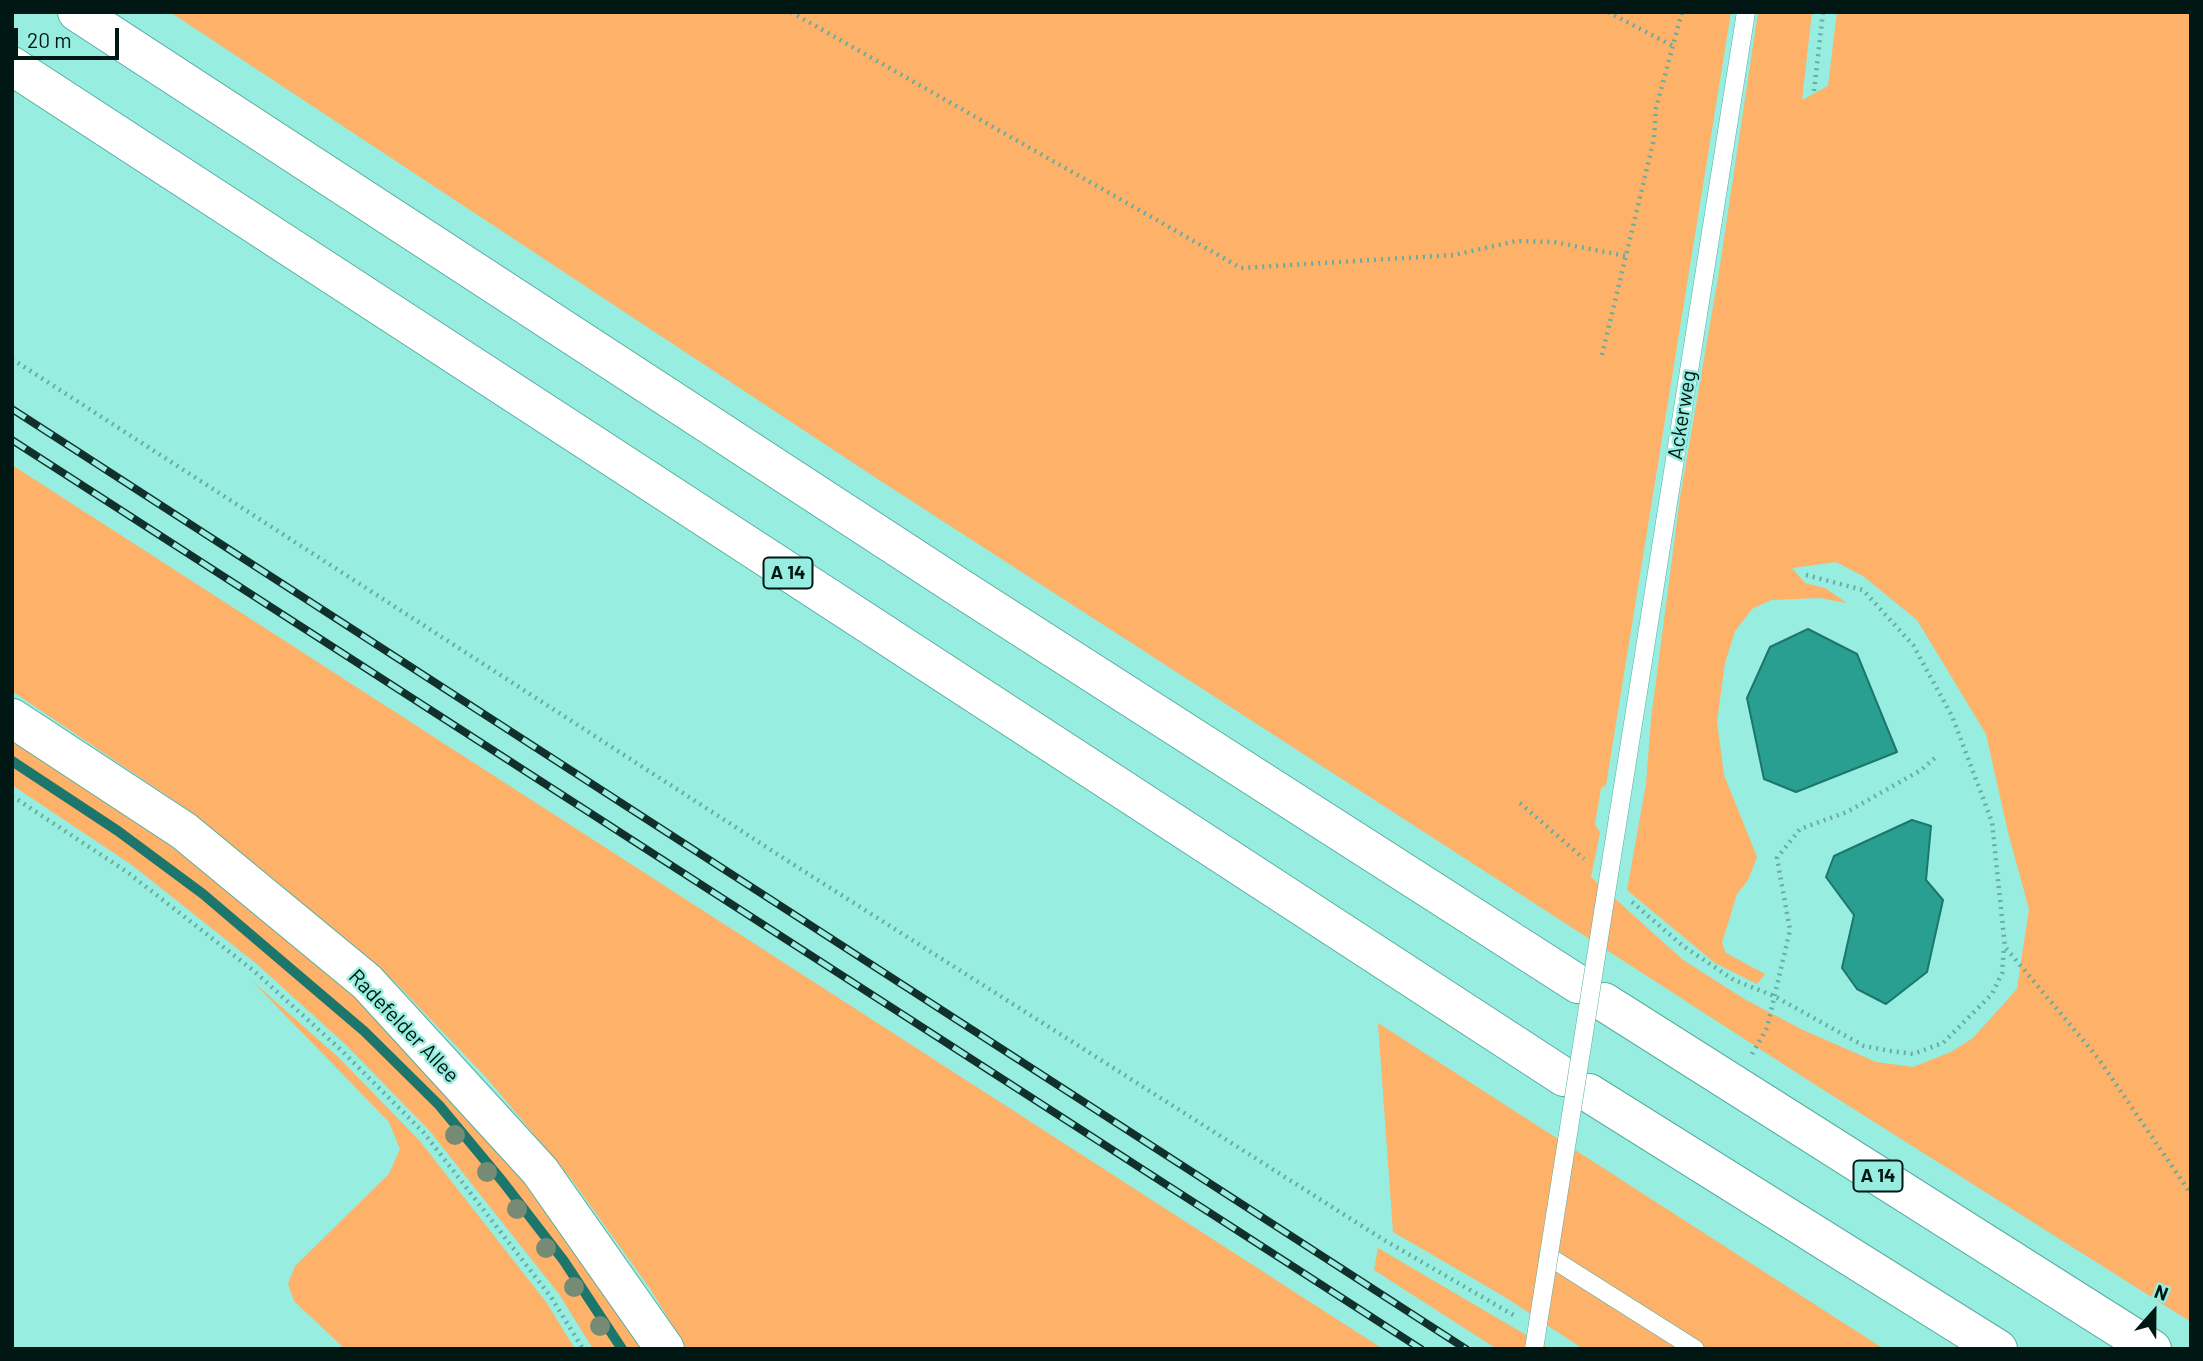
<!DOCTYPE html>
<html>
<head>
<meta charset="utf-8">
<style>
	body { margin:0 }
	#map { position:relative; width:2203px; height:1361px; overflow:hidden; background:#97eddf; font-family:Barlow,sans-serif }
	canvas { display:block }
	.frame { position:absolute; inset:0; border:14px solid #001713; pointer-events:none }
	.north { position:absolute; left:2119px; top:1277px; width:70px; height:70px; -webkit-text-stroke:5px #97eddf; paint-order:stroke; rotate:21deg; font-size:19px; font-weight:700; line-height:28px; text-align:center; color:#001713 }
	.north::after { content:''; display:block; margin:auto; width:24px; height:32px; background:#001713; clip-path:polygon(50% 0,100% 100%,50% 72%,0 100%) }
	.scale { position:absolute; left:14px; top:28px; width:105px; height:32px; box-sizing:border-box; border:4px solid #001713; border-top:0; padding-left:9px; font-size:21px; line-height:24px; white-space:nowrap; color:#001713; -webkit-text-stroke:5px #97eddf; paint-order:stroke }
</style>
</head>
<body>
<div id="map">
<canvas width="2203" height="1361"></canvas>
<div class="frame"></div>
<div class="north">N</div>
<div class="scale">20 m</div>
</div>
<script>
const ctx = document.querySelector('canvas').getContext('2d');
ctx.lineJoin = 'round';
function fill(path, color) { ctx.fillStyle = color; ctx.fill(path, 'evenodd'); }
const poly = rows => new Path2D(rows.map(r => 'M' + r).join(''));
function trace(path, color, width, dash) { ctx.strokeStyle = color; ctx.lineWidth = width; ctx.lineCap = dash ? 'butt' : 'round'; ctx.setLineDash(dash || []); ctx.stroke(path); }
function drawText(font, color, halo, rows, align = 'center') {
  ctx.font = font + ' Barlow,sans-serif'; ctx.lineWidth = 5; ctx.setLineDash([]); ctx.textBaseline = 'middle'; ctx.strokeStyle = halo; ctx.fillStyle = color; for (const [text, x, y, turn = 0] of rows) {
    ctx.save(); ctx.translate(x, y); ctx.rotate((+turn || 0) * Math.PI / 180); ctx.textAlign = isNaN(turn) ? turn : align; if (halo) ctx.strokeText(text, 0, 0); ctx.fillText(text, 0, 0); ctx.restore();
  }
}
const green = poly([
	[170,12,1731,12,1606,785,1601,788,1595,824,1600,833,1591,877,1683,960,1746,1000,1803,1030,1876,1062,1913,1067,1951,1052,1973,1038,2017,989,2029,909,2008,832,1986,734,1917,620,1863,576,1836,562,1792,568,1805,583,1825,588,1847,603,1820,598,1771,600,1752,609,1735,631,1725,663,1717,721,1724,775,1757,857,1748,880,1737,894,1722,943,1726,953,1765,974,1757,984,1715,963,1627,890,1646,784,1651,719,1680,498,1719,272,1758,12,1812,12,1802,100,1828,86,1837,12,2191,12,2191,1322,1811,1082,873,476],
	[12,465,1383,1349,687,1349,651,1290,572,1180,486,1077,393,980,188,810,12,691],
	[12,735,153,831,284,933,367,1008,458,1102,542,1204,643,1349,593,1349,559,1294,429,1130,345,1044,258,965,132,865,12,785],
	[250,979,337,1056,419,1140,546,1302,575,1349,345,1349,294,1301,288,1284,295,1266,389,1174,400,1149,389,1122],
	[1378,1023,1884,1349,1583,1349,1505,1297,1393,1232],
	[1378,1248,1550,1349,1497,1349,1374,1270]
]);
const water = poly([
	[1808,629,1857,654,1897,752,1796,792,1764,779,1747,698,1770,647,1808,629],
	[1912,820,1931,826,1926,880,1943,900,1927,972,1886,1004,1857,989,1842,968,1854,915,1826,877,1834,856,1912,820]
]);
const stream = poly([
	[12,761,118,831,203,894,364,1031,439,1105,503,1182,564,1261,622,1349]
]);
const path = poly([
	[791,12,1241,268,1454,255,1516,241,1554,242,1626,256],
	[1608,12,1673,46],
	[1814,91,1823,12],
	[1602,355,1654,139,1656,108,1682,12],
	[12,359,791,863,1384,1240,1515,1316],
	[1806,575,1863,590,1913,645,1952,716,1992,822,2005,947,2098,1058,2191,1194],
	[12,796,127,872,254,971,341,1050,424,1133,551,1297,583,1349],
	[1520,803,1584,859],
	[1632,902,1683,946,1734,980,1774,996,1864,1046,1891,1051,1913,1054,1943,1043,1992,994,2002,973,2004,948],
	[1752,1054,1767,1028,1790,930,1777,858,1800,829,1847,812,1921,770,1936,757]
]);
const lane = poly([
	[1618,818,1746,12],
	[1548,1256,1695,1349]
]);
const secondary = poly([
	[12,718,184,831,367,982,540,1171,665,1349]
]);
const highway = poly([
	[77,12,960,588,1578,984],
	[12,66,1564,1077],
	[1604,1002,2152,1349],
	[1589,1093,1998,1349]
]);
const rail = poly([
	[12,409,1466,1349],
	[12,440,1421,1349]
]);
const laneBridge = poly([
	[1534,1349,1618,818]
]);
const trees = [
	[455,1135],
	[487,1172],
	[517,1209],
	[546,1248],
	[574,1287],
	[600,1326]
];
const shields = [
	[788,573,49],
	[1878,1176,49]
];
const shieldNames = [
	["A 14",788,573],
	["A 14",1878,1176]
];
const streetNames = [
	["Ackerweg",1682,415,-81],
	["Radefelder Allee",404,1026,46]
];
fill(green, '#feb168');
fill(water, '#299f91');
trace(water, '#1d766b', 2);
trace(stream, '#1d766b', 10);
trace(lane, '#57ada0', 19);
trace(secondary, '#57ada0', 40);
trace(highway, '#57ada0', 40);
trace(path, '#69aca1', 4.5, [2, 5]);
trace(lane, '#fff', 18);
trace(secondary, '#fff', 38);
trace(highway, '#fff', 38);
trace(rail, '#12302b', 8);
trace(rail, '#97eddf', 5, [16]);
trace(laneBridge, '#57ada0', 19, []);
trace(laneBridge, '#fff', 18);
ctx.fillStyle = '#768b74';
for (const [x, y] of trees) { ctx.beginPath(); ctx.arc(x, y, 10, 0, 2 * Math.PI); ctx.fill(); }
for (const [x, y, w] of shields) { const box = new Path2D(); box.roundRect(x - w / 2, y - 15.5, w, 31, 5); ctx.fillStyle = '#97eddf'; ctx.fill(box); trace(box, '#001713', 2); }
drawText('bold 19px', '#001713', null, shieldNames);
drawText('21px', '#001713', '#97eddf', streetNames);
</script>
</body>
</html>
